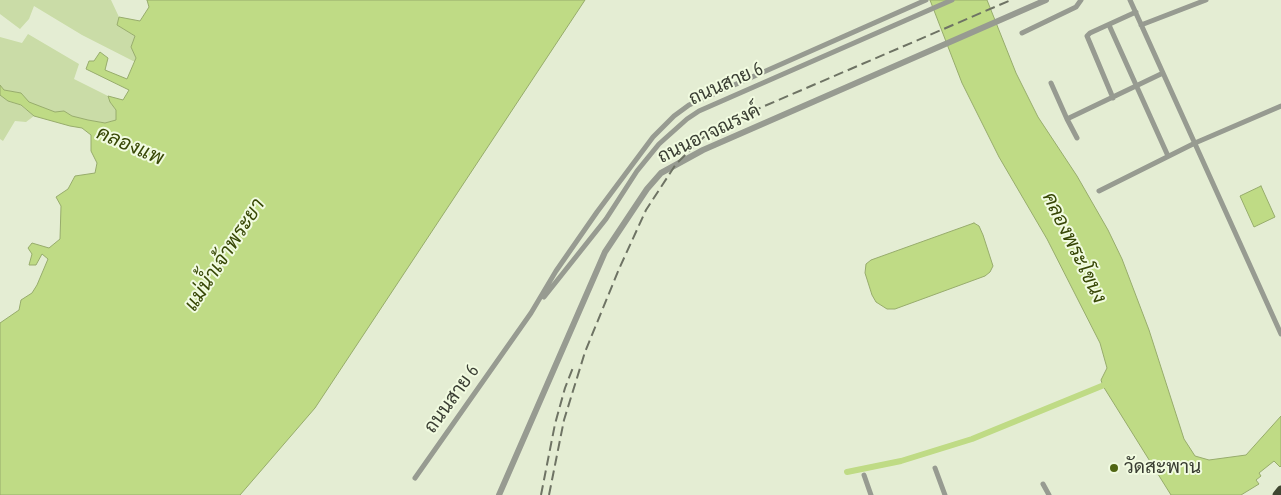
<!DOCTYPE html>
<html>
<head>
<meta charset="utf-8">
<style>
	body { margin:0 }
	canvas { display:block; background:#e4edd3 }
</style>
</head>
<body>
<canvas width="1281" height="495"></canvas>
<script>
const ctx = document.querySelector('canvas').getContext('2d');
ctx.lineJoin = 'round';
function fill(path, color) { ctx.fillStyle = color; ctx.fill(path, 'evenodd'); }
const poly = rows => new Path2D(rows.map(r => 'M' + r).join(''));
function trace(path, color, width, dash) { ctx.strokeStyle = color; ctx.lineWidth = width; ctx.lineCap = dash ? 'butt' : 'round'; ctx.setLineDash(dash || []); ctx.stroke(path); }
function drawText(font, color, halo, rows, align = 'center') {
  ctx.font = font + ' "PT Sans Narrow",Sarabun,sans-serif'; ctx.lineWidth = 4; ctx.setLineDash([]); ctx.textBaseline = 'middle'; ctx.strokeStyle = halo; ctx.fillStyle = color; for (const [text, x, y, turn = 0] of rows) {
    ctx.save(); ctx.translate(x, y); ctx.rotate((+turn || 0) * Math.PI / 180); ctx.textAlign = isNaN(turn) ? turn : align; if (halo) ctx.strokeText(text, 0, 0); ctx.fillText(text, 0, 0); ctx.restore();
  }
}
const green = poly([
	[0,0,111,0,119,17,117,25,135,36,131,47,136,58,135,62,82,35,34,6,29,19,20,29,0,14],
	[28,34,79,64,74,79,108,96,110,102,116,110,116,120,105,123,88,120,72,116,64,111,55,112,28,102,21,93,4,90,0,85,0,37,22,43],
	[0,95,8,101,20,105,34,116,26,122,15,121,3,141,0,139]
]);
const water = poly([
	[147,0,585,0,315,408,240,495,0,495,0,323,19,310,21,300,32,293,37,285,48,259,42,254,36,265,29,265,32,254,28,248,32,243,49,248,60,239,61,206,56,197,68,189,75,176,95,173,97,163,91,151,91,135,82,128,70,126,34,116,21,105,8,101,0,95,0,85,4,90,21,93,29,102,55,112,64,111,72,116,88,120,105,123,116,120,116,110,110,102,108,96,123,100,129,90,86,69,89,61,94,61,100,52,108,58,105,70,127,79,136,58,131,47,135,36,117,25,119,17,140,21,149,7,147,0],
	[930,0,987,0,1016,73,1038,117,1077,176,1108,230,1122,259,1149,330,1184,439,1195,456,1209,460,1246,455,1281,416,1281,466,1280,467,1274,461,1259,473,1261,476,1256,480,1259,484,1241,495,1171,495,1103,386,1101,380,1107,368,1100,343,1047,239,999,157,962,83,930,0],
	[1261,186,1275,217,1254,227,1240,196,1261,186],
	[974,223,979,226,983,235,993,266,990,272,985,276,895,309,887,309,876,302,872,295,865,273,866,264,871,260,974,223]
]);
const canal = poly([
	[847,472,901,461,972,439,1109,383]
]);
const minor = poly([
	[1130,0,1281,334],
	[1109,25,1168,156],
	[1141,25,1206,0],
	[1022,33,1076,7,1081,0],
	[1051,83,1067,119,1163,73],
	[1113,98,1087,36,1090,33,1136,12],
	[1067,119,1077,138],
	[1099,191,1195,143,1281,106],
	[544,297,606,219,637,171,659,144,687,119,699,111,952,0],
	[935,468,945,495],
	[864,475,871,495],
	[415,478,531,313,556,271,597,212,653,137,674,116,689,105,926,0],
	[1043,484,1049,495]
]);
const tertiary = poly([
	[499,495,605,252,647,189,661,173,703,150,1046,0]
]);
const rail = poly([
	[541,495,555,424,565,388,574,365],
	[549,495,564,420,585,352,619,269,646,210,676,164,707,134,725,123,1011,0]
]);
const motorwayBridge = poly([
	[1277,495,1281,490]
]);
const markers = [
	[1114,468,5,"#506613"]
];
const streetNames = [
	["ถนนสาย 6",726,84,-24],
	["ถนนอาจณรงค์",709,134,-26],
	["ถนนสาย 6",452,399,-54]
];
const poiNames = [
	["วัดสะพาน",1124,468]
];
const waterNames = [
	["คลองแพ",130,146,23],
	["คลองพระโขนง",1074,248,64],
	["แม่น้ำเจ้าพระยา",225,255,-57]
];
fill(green, '#cadca7');
fill(water, '#bfdb85');
trace(water, '#97ac6c', 1);
trace(canal, '#bfdb85', 6);
trace(minor, '#979b91', 5);
trace(tertiary, '#979b91', 6);
trace(rail, '#6e7364', 2, [10, 5]);
trace(motorwayBridge, '#3f4631', 9);
for (const [x, y, r, color] of markers) { const dot = new Path2D(); dot.arc(x, y, r, 0, 2 * Math.PI); ctx.fillStyle = color; ctx.fill(dot); trace(dot, '#f1fbe0', 2); }
drawText('19px', '#393d32', '#f1fbe0', streetNames);
drawText('19px', '#393d32', '#f1fbe0', poiNames, 'left');
drawText('italic 20px', '#374705', '#f1fbe0', waterNames);
</script>
</body>
</html>
